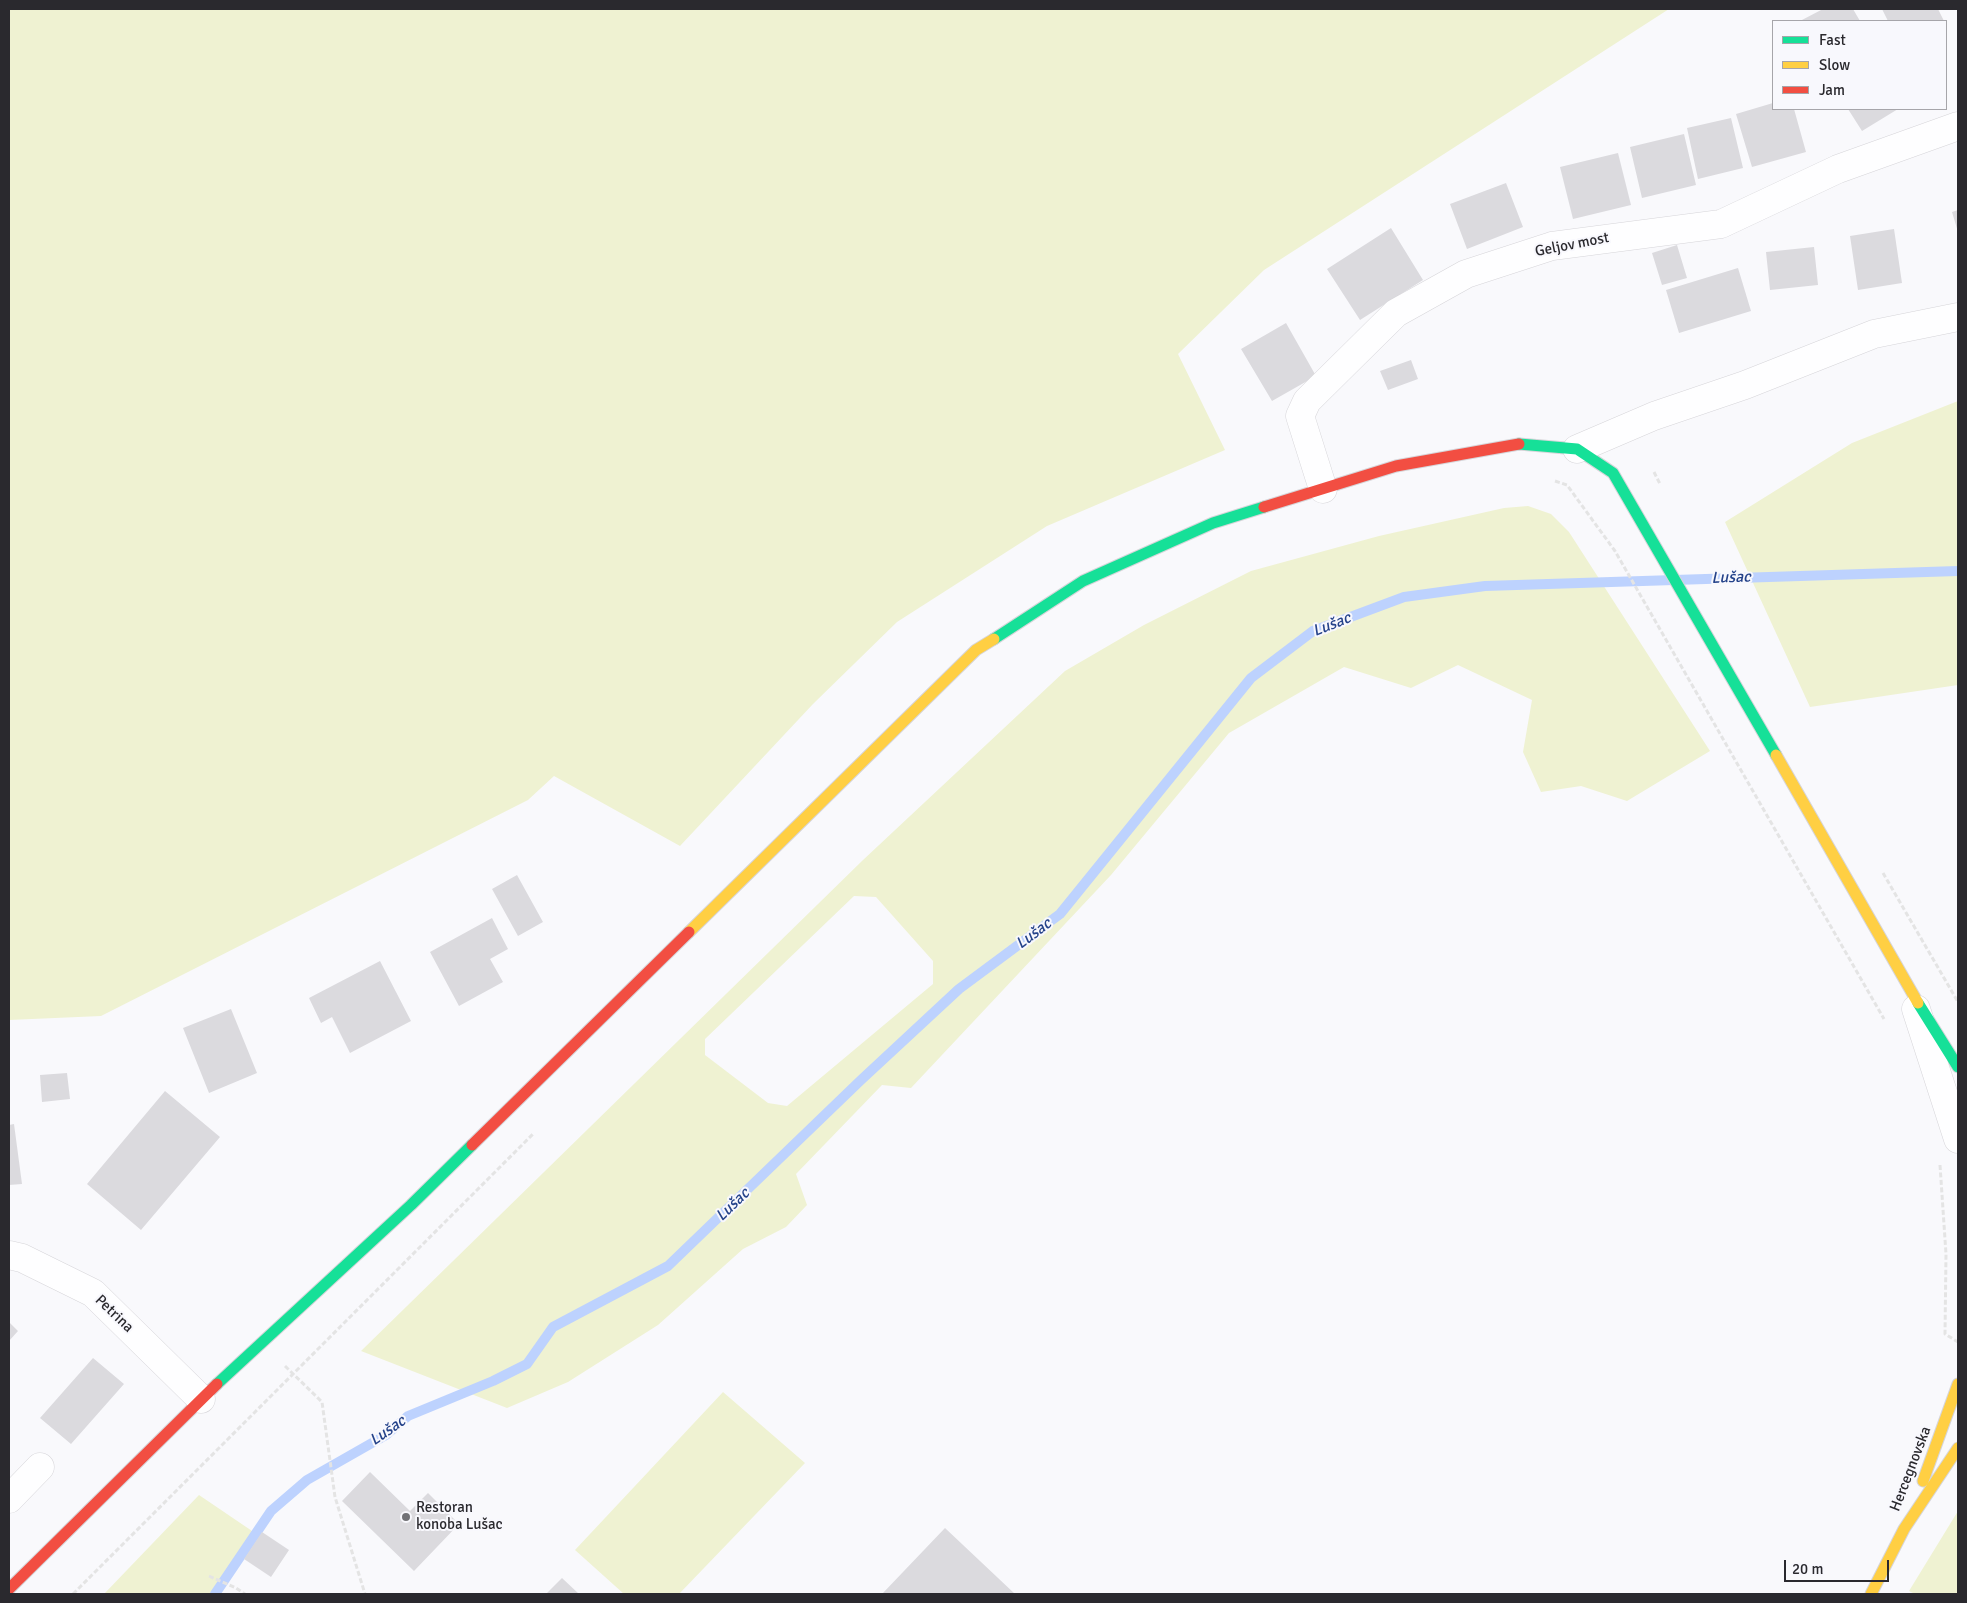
<!DOCTYPE html>
<html>
<head>
<meta charset="utf-8">
<style>
	body { margin:0 }
	#map { position:relative; width:1967px; height:1603px; overflow:hidden; background:#f9f9fc; font-family:Signika,sans-serif }
	canvas { display:block }
	.frame { position:absolute; inset:0; border:10px solid #2a292e; pointer-events:none }
	.legend { position:absolute; left:1772px; top:20px; width:175px; height:90px; box-sizing:border-box; background:#f8f8fd; border:1px solid #a6a5aa; margin:0; padding:6px 9px; list-style:none; font-size:15px; color:#2a292e }
	.legend li { display:flex; align-items:center; gap:10px; height:25px }
	.legend b { width:25px; border:1px solid #a6a5aa }
	.scale { position:absolute; left:1784px; top:1560px; width:105px; height:22px; box-sizing:border-box; border:2px solid #2a292e; border-top:0; padding-left:6px; font-size:15px; line-height:18px; white-space:nowrap; color:#2a292e; -webkit-text-stroke:4px #f8f8fd; paint-order:stroke }
</style>
</head>
<body>
<div id="map">
<canvas width="1967" height="1603"></canvas>
<div class="frame"></div>
<ul class="legend">
<li><b style="height:6px;background:#16e098"></b>Fast</li>
<li><b style="height:6px;background:#ffcf43"></b>Slow</li>
<li><b style="height:6px;background:#f24e42"></b>Jam</li>
</ul>
<div class="scale">20 m</div>
</div>
<script>
const ctx = document.querySelector('canvas').getContext('2d');
ctx.lineJoin = 'round';
function fill(path, color) { ctx.fillStyle = color; ctx.fill(path, 'evenodd'); }
const poly = rows => new Path2D(rows.map(r => 'M' + r).join(''));
function trace(path, color, width, dash) { ctx.strokeStyle = color; ctx.lineWidth = width; ctx.lineCap = dash ? 'butt' : 'round'; ctx.setLineDash(dash || []); ctx.stroke(path); }
function drawText(font, color, halo, rows, align = 'center') {
  ctx.font = font + ' Signika,sans-serif'; ctx.lineWidth = 4; ctx.setLineDash([]); ctx.textBaseline = 'middle'; ctx.strokeStyle = halo; ctx.fillStyle = color; for (const [text, x, y, turn = 0] of rows) {
    ctx.save(); ctx.translate(x, y); ctx.rotate((+turn || 0) * Math.PI / 180); ctx.textAlign = isNaN(turn) ? turn : align; if (halo) ctx.strokeText(text, 0, 0); ctx.fillText(text, 0, 0); ctx.restore();
  }
}
const green = poly([
	[9,9,1669,9,1264,270,1178,354,1225,450,1047,526,897,622,813,704,680,846,554,776,528,800,101,1016,9,1020],
	[1958,401,1958,685,1810,707,1725,522,1852,443],
	[1528,506,1551,514,1569,532,1710,751,1627,801,1581,786,1541,792,1523,752,1532,700,1458,665,1411,688,1344,667,1229,733,1111,875,911,1088,882,1085,796,1174,807,1205,786,1227,743,1249,658,1325,568,1382,507,1408,361,1351,863,860,1065,671,1144,625,1251,571,1379,536,1504,508],
	[854,896,876,897,933,961,933,984,787,1106,768,1103,705,1055,705,1039],
	[723,1392,805,1463,679,1594,624,1594,575,1550],
	[199,1495,255,1533,215,1594,104,1594],
	[1958,1511,1958,1594,1915,1594,1909,1591]
]);
const stream = poly([
	[215,1594,271,1511,307,1480,386,1435,408,1416,493,1381,527,1364,553,1327,668,1266,861,1080,959,989,1060,914,1251,678,1313,631,1404,597,1485,586,1958,571]
]);
const building = poly([
	[1823,9,1853,9,1860,21,1800,21],
	[1882,9,1938,9,1944,21,1888,21],
	[1773,103,1773,109,1794,109,1806,152,1752,167,1736,114],
	[1848,109,1898,109,1862,131],
	[1731,118,1743,168,1698,179,1687,128],
	[1684,134,1696,185,1642,198,1630,147],
	[1618,153,1631,205,1573,219,1560,167],
	[1506,183,1523,227,1467,249,1450,204],
	[1958,210,1958,232,1952,212],
	[1391,228,1423,280,1360,320,1327,269],
	[1894,229,1902,283,1858,290,1850,236],
	[1677,245,1687,278,1662,285,1652,253],
	[1814,247,1818,285,1770,290,1766,252],
	[1738,268,1751,311,1679,333,1666,290],
	[1286,323,1316,376,1272,401,1241,349],
	[1411,360,1418,379,1388,390,1380,371],
	[517,875,543,922,518,936,492,889],
	[492,918,508,949,490,959,503,982,459,1006,430,952],
	[380,961,411,1021,350,1053,332,1017,321,1023,309,998],
	[231,1009,257,1073,209,1093,183,1028],
	[67,1073,70,1099,42,1102,40,1075],
	[165,1091,220,1137,141,1230,87,1184],
	[14,1124,22,1184,9,1185,9,1125],
	[9,1322,18,1331,9,1341],
	[93,1358,124,1384,71,1444,40,1418],
	[370,1472,410,1511,428,1493,459,1524,414,1571,342,1501],
	[945,1528,1015,1594,882,1594],
	[262,1532,289,1550,271,1577,244,1559],
	[562,1578,579,1594,546,1594]
]);
const path = poly([
	[1654,472,1660,484],
	[1555,481,1567,485,1615,551,1884,1019],
	[1883,873,1958,1002],
	[1940,1165,1946,1254,1945,1334,1958,1342],
	[285,1366,322,1402,335,1497,365,1594],
	[209,1576,236,1588,245,1594],
	[73,1594,534,1133]
]);
const street = poly([
	[1577,449,1654,416,1745,385,1874,334,1958,317],
	[1323,489,1300,416,1307,401,1396,313,1466,274,1552,246,1721,224,1838,169,1958,126],
	[1916,1009,1958,1139],
	[9,1255,22,1258,93,1293,201,1399],
	[9,1499,40,1467]
]);
const fast = poly([
	[1519,444,1577,449,1613,473,1776,755],
	[994,639,1083,581,1213,523,1264,507],
	[1918,1003,1958,1067],
	[217,1384,411,1205,472,1145]
]);
const slow = poly([
	[1776,755,1918,1003],
	[689,932,976,650,994,639],
	[1923,1481,1958,1384],
	[1871,1594,1904,1529,1958,1448]
]);
const jam = poly([
	[1264,507,1396,466,1519,444],
	[472,1145,689,932],
	[9,1589,217,1384]
]);
const markers = [
	[406,1517,5,"#727276"]
];
const streetNames = [
	["Geljov most",1572,245,-11],
	["Petrina",114,1314,44],
	["Hercegnovska",1911,1469,-69]
];
const poiNames = [
	["Restoran",416,1508],
	["konoba Lušac",416,1525]
];
const waterNames = [
	["Lušac",1731,578,-2],
	["Lušac",1332,625,-22],
	["Lušac",1034,934,-37],
	["Lušac",733,1205,-44],
	["Lušac",388,1431,-35]
];
fill(green, '#eff2d2');
trace(stream, '#bdd2fe', 10);
fill(building, '#dbdade');
trace(street, '#d6d5d9', 29);
trace(fast, '#d6d5d9', 13);
trace(slow, '#d6d5d9', 13);
trace(jam, '#d6d5d9', 13);
trace(path, '#e4e4e4', 3, [5, 2.5]);
trace(street, '#fefeff', 28);
trace(fast, '#16e098', 11);
trace(slow, '#ffcf43', 11);
trace(jam, '#f24e42', 11);
for (const [x, y, r, color] of markers) { const dot = new Path2D(); dot.arc(x, y, r, 0, 2 * Math.PI); ctx.fillStyle = color; ctx.fill(dot); trace(dot, '#f8f8fd', 2); }
drawText('15px', '#2a292e', '#f8f8fd', streetNames);
drawText('15px', '#2a292e', '#f8f8fd', poiNames, 'left');
drawText('italic 16px', '#25438a', '#f8f8fd', waterNames);
</script>
</body>
</html>
